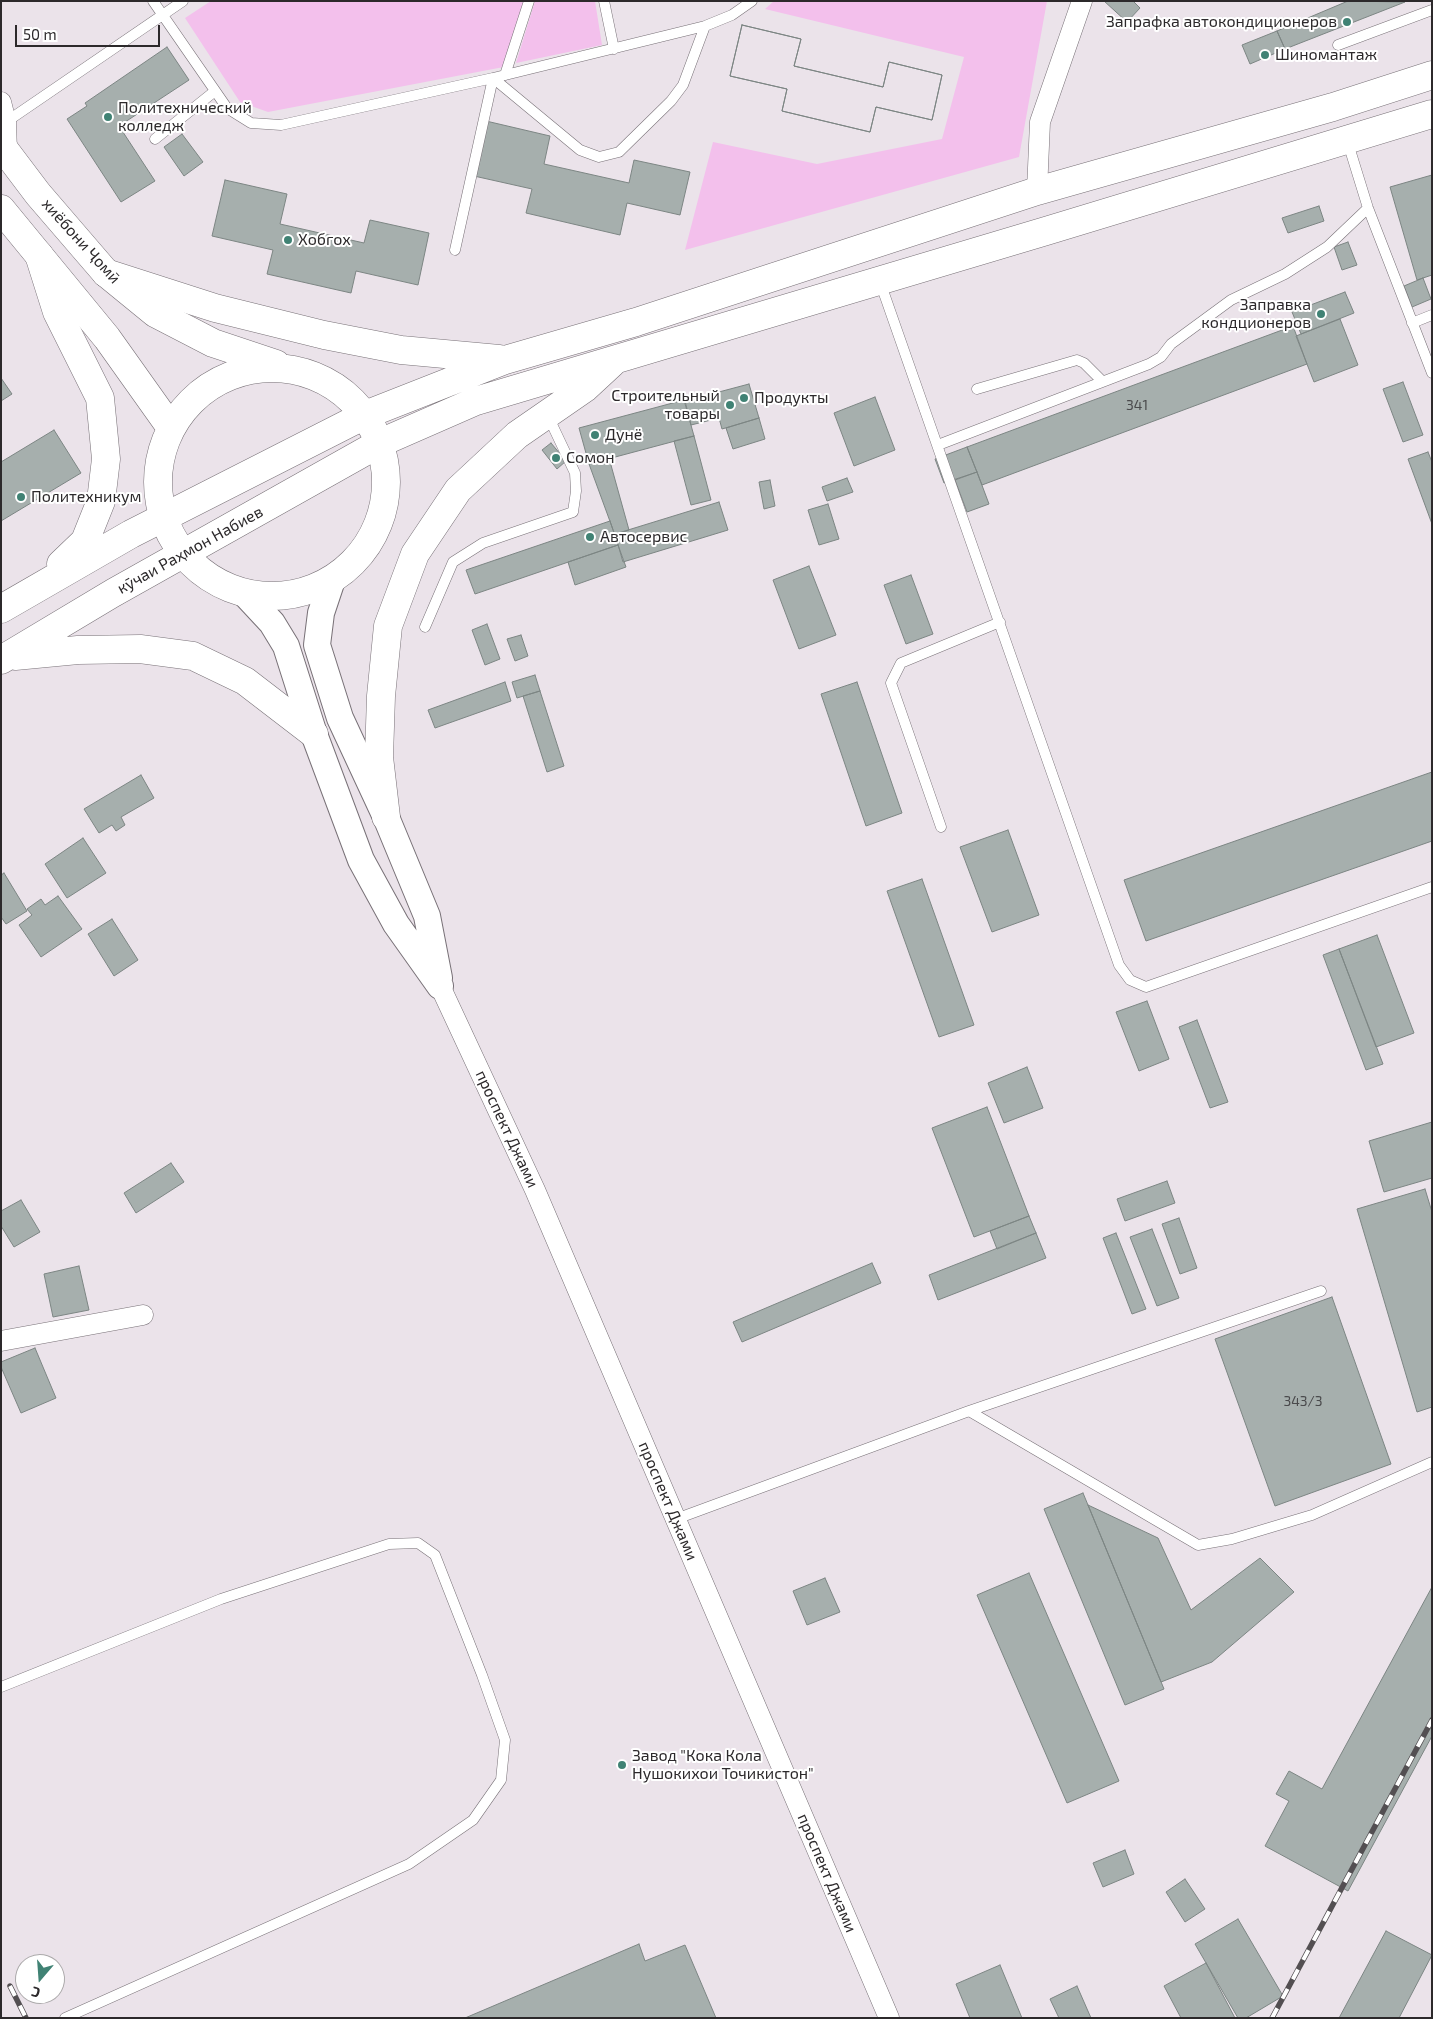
<!DOCTYPE html>
<html>
<head>
<meta charset="utf-8">
<style>
	body { margin:0 }
	#map { position:relative; width:1433px; height:2019px; overflow:hidden; background:#ebe3ea; font-family:"Exo 2",sans-serif }
	canvas { display:block }
	.frame { position:absolute; inset:0; border:2px solid #2c292b; pointer-events:none }
	.north { position:absolute; left:15px; top:1954px; width:50px; height:50px; box-sizing:border-box; background:#fff; border:1px solid #aba9aa; border-radius:50%; rotate:198deg; font-size:14px; font-weight:700; line-height:20px; text-align:center; color:#2c292b }
	.north::after { content:''; display:block; margin:auto; width:18px; height:22px; background:#408274; clip-path:polygon(50% 0,100% 100%,50% 72%,0 100%) }
	.scale { position:absolute; left:15px; top:25px; width:145px; height:22px; box-sizing:border-box; border:2px solid #2c292b; border-top:0; padding-left:6px; font-size:15px; line-height:18px; white-space:nowrap; color:#2c292b; -webkit-text-stroke:4px #fff; paint-order:stroke }
</style>
</head>
<body>
<div id="map">
<canvas width="1433" height="2019"></canvas>
<div class="frame"></div>
<div class="north">С</div>
<div class="scale">50 m</div>
</div>
<script>
const ctx = document.querySelector('canvas').getContext('2d');
ctx.lineJoin = 'round';
function fill(path, color) { ctx.fillStyle = color; ctx.fill(path, 'evenodd'); }
const poly = rows => new Path2D(rows.map(r => 'M' + r).join(''));
function trace(path, color, width, dash) { ctx.strokeStyle = color; ctx.lineWidth = width; ctx.lineCap = dash ? 'butt' : 'round'; ctx.setLineDash(dash || []); ctx.stroke(path); }
function drawText(font, color, halo, rows, align = 'center') {
  ctx.font = font + ' "Exo 2",sans-serif'; ctx.lineWidth = 4; ctx.setLineDash([]); ctx.textBaseline = 'middle'; ctx.strokeStyle = halo; ctx.fillStyle = color; for (const [text, x, y, turn = 0] of rows) {
    ctx.save(); ctx.translate(x, y); ctx.rotate((+turn || 0) * Math.PI / 180); ctx.textAlign = isNaN(turn) ? turn : align; if (halo) ctx.strokeText(text, 0, 0); ctx.fillText(text, 0, 0); ctx.restore();
  }
}
const green = poly([
	[211,1,524,1,509,66,268,112,240,102,185,18],
	[535,1,595,1,602,45,516,63],
	[774,1,1047,1,1019,157,685,250,713,142,817,164,942,139,964,57,765,9]
]);
const building = poly([
	[1104,1,1133,1,1140,8,1127,22,1104,1],
	[1348,1,1405,2,1285,49,1277,31,1348,1],
	[742,25,801,39,794,66,883,87,889,62,942,75,932,120,876,107,870,132,782,111,787,89,730,76,742,25],
	[742,25,801,39,794,66,883,87,889,62,942,75,932,120,876,107,870,132,782,111,787,89,730,76,742,25],
	[1277,31,1285,49,1250,64,1242,45,1277,31],
	[167,47,189,80,119,126,155,181,121,202,67,119,87,106,85,103,167,47],
	[486,121,550,136,544,164,629,183,634,160,690,172,680,215,627,203,620,235,526,213,532,189,474,176,486,121],
	[182,134,203,162,184,176,164,147,182,134],
	[1432,175,1432,275,1417,280,1390,187,1432,175],
	[225,180,287,194,280,224,364,243,370,220,429,233,418,285,356,271,351,293,267,274,273,250,212,236,225,180],
	[1319,206,1324,221,1288,233,1282,218,1319,206],
	[1348,242,1357,265,1342,270,1334,247,1348,242],
	[1423,278,1431,299,1412,307,1404,286,1423,278],
	[1345,292,1354,313,1301,334,1292,312,1345,292],
	[1340,319,1358,365,1314,382,1296,336,1340,319],
	[1293,326,1307,364,982,485,967,447,1293,326],
	[1,378,12,394,1,401,1,378],
	[1403,382,1423,435,1403,442,1383,389,1403,382],
	[749,384,759,418,722,429,719,418,691,425,685,401,749,384],
	[875,397,895,450,854,466,834,413,875,397],
	[684,400,694,436,589,464,579,428,684,400],
	[759,418,765,439,733,449,726,428,759,418],
	[54,430,81,473,1,521,1,462,54,430],
	[694,436,711,500,691,505,674,441,694,436],
	[551,443,566,461,557,469,542,450,551,443],
	[967,447,977,472,944,483,935,459,967,447],
	[1428,452,1432,462,1432,524,1408,459,1428,452],
	[609,458,629,530,615,535,589,464,609,458],
	[977,472,989,504,967,512,955,480,977,472],
	[847,478,853,492,827,501,822,487,847,478],
	[770,480,775,506,764,509,759,482,770,480],
	[719,502,728,530,623,562,615,534,719,502],
	[828,504,839,539,819,545,808,510,828,504],
	[610,521,618,545,475,594,466,570,610,521],
	[618,545,626,567,575,585,568,562,618,545],
	[809,566,836,635,799,649,773,580,809,566],
	[911,575,933,634,906,644,884,585,911,575],
	[487,624,500,659,485,665,472,630,487,624],
	[521,635,528,656,515,661,507,639,521,635],
	[535,675,540,691,517,698,512,682,535,675],
	[505,682,511,701,435,728,428,710,505,682],
	[857,682,902,813,866,826,821,694,857,682],
	[540,691,564,766,547,772,523,696,540,691],
	[1432,772,1432,841,1146,941,1124,880,1432,772],
	[141,775,154,798,121,817,125,825,116,831,112,825,99,833,84,809,141,775],
	[1008,830,1039,915,992,932,960,847,1008,830],
	[83,838,106,873,67,898,45,864,83,838],
	[4,873,27,911,6,924,1,917,1,875,4,873],
	[922,879,974,1025,939,1037,887,891,922,879],
	[58,896,82,929,41,957,19,925,32,915,27,909,41,899,45,905,58,896],
	[112,919,138,960,114,976,88,934,112,919],
	[1377,935,1414,1033,1376,1047,1339,949,1377,935],
	[1339,949,1383,1064,1366,1070,1323,955,1339,949],
	[1147,1001,1169,1059,1139,1071,1116,1012,1147,1001],
	[1197,1020,1228,1102,1210,1108,1179,1027,1197,1020],
	[1027,1067,1043,1108,1004,1123,988,1083,1027,1067],
	[987,1107,1029,1216,974,1237,932,1128,987,1107],
	[1432,1122,1432,1178,1384,1192,1369,1141,1432,1122],
	[171,1163,184,1182,136,1213,124,1193,171,1163],
	[1167,1181,1175,1203,1125,1221,1117,1199,1167,1181],
	[1425,1189,1432,1212,1432,1407,1417,1412,1357,1209,1425,1189],
	[21,1200,40,1232,14,1247,1,1226,1,1211,21,1200],
	[1029,1216,1036,1233,997,1249,990,1231,1029,1216],
	[1179,1218,1197,1268,1180,1274,1162,1224,1179,1218],
	[1152,1229,1179,1298,1157,1306,1130,1237,1152,1229],
	[1036,1233,1046,1258,938,1300,929,1275,1036,1233],
	[1116,1233,1146,1309,1132,1314,1103,1238,1116,1233],
	[872,1263,881,1283,742,1342,733,1322,872,1263],
	[79,1266,89,1310,53,1317,44,1274,79,1266],
	[1332,1297,1391,1464,1275,1506,1215,1339,1332,1297],
	[35,1348,56,1398,21,1413,1,1367,1,1362,35,1348],
	[1083,1493,1164,1689,1125,1705,1044,1509,1083,1493],
	[1088,1505,1158,1538,1191,1610,1260,1558,1294,1592,1212,1662,1161,1682,1088,1505],
	[1029,1573,1119,1781,1067,1803,977,1595,1029,1573],
	[825,1578,840,1612,807,1625,793,1591,825,1578],
	[1432,1587,1432,1736,1348,1891,1265,1846,1289,1801,1276,1794,1289,1771,1322,1789,1432,1587],
	[1125,1850,1134,1874,1103,1887,1093,1863,1125,1850],
	[1185,1879,1205,1909,1185,1922,1166,1892,1185,1879],
	[1238,1919,1283,1996,1246,2018,1238,2018,1195,1944,1238,1919],
	[1386,1931,1432,1955,1399,2018,1339,2018,1386,1931],
	[639,1944,645,1961,685,1945,716,2018,465,2018,639,1944],
	[1206,1963,1235,2018,1181,2018,1164,1986,1206,1963],
	[1000,1965,1022,2018,970,2018,956,1984,1000,1965],
	[1077,1986,1091,2018,1059,2018,1050,1999,1077,1986]
]);
const service = poly([
	[153,1,227,108,251,123,281,125,493,78,705,26,732,15,752,1],
	[604,1,614,49],
	[1338,45,1432,10],
	[505,75,529,1],
	[6,122,183,1],
	[155,139,215,91],
	[1347,140,1368,208,1432,373],
	[455,250,493,78,580,150,599,157,619,152,671,101,683,85,705,26],
	[880,282,1119,965,1130,980,1146,987,1432,887],
	[1412,323,1432,315],
	[977,389,1077,360,1084,363,1102,381],
	[938,445,1149,364,1161,357,1171,344,1231,300,1285,274,1327,247,1368,208],
	[425,627,453,562,483,543,573,512,576,491,575,473,548,416],
	[941,827,891,683,901,663,1000,622],
	[969,1411,1198,1545,1232,1539,1312,1515,1432,1462],
	[676,1519,969,1411,1321,1291],
	[1,1687,221,1599,389,1544,418,1543,435,1555,482,1675,505,1740,501,1780,473,1820,409,1864,65,2018]
]);
const minor = poly([
	[1,102,6,122,7,153],
	[1037,191,1040,122,1082,1],
	[440,986,535,1190,889,2018],
	[1,1341,143,1315]
]);
const tertiary = poly([
	[332,580,321,613,317,645,340,718,386,817,427,916,439,978],
	[245,594,272,623,286,646,314,734,361,860,396,924,440,986]
]);
const secondary = poly([
	[1,145,38,194,106,273,155,313,213,343,276,364],
	[1,209,107,338,171,428],
	'158 482a114 114 0 1 1 228 0a114 114 0 1 1-228 0Z'
]);
const primary = poly([
	[39,255,57,312,100,398,106,459,101,501,85,541,61,564],
	[106,273,215,308,324,335,401,350,499,359],
	[1,609,131,534,365,415,505,360,636,322,1037,191,1333,107,1432,75],
	[15,656,78,650,140,649,193,656,245,681,314,734],
	[1,660,113,593,380,443,476,401,1046,231,1432,114],
	[386,817,379,757,381,696,388,626,415,554,458,490,517,435,585,388,612,363]
]);
const rail = poly([
	[10,1986,26,2018],
	[1272,2018,1432,1720]
]);
const markers = [
	[1347,22,5,"#408274"],
	[1265,55,5,"#408274"],
	[108,117,5,"#408274"],
	[288,240,5,"#408274"],
	[1321,314,5,"#408274"],
	[744,398,5,"#408274"],
	[730,405,5,"#408274"],
	[595,435,5,"#408274"],
	[556,458,5,"#408274"],
	[21,497,5,"#408274"],
	[590,537,5,"#408274"],
	[622,1765,5,"#408274"]
];
const numberNames = [
	["341",1137,405],
	["343/3",1303,1401]
];
const poiNames = [
	["Запрафка автокондиционеров",1337,22,"right"],
	["Шиномантаж",1275,55],
	["Политехнический",118,108],
	["колледж",118,126],
	["Хобгох",298,240],
	["Заправка",1311,305,"right"],
	["кондционеров",1311,323,"right"],
	["Строительный",720,396,"right"],
	["товары",720,414,"right"],
	["Продукты",754,398],
	["Дунё",605,435],
	["Сомон",566,458],
	["Политехникум",31,497],
	["Автосервис",600,537],
	["Завод \"Кока Кола",632,1756],
	["Нушокихои Точикистон\"",632,1774]
];
const streetNames = [
	["хиёбони Ҷомӣ",81,241,48],
	["кӯчаи Раҳмон Набиев",190,550,-29],
	["проспект Джами",507,1129,65],
	["проспект Джами",668,1501,67],
	["проспект Джами",827,1873,67]
];
fill(green, '#f3c0ec');
fill(building, '#a6afad');
trace(building, '#7c8583', 1);
trace(service, '#787177', 11);
trace(minor, '#787177', 21);
trace(tertiary, '#787177', 28);
trace(secondary, '#787177', 29);
trace(primary, '#787177', 29);
trace(service, '#fff', 10);
trace(minor, '#fff', 20);
trace(tertiary, '#fff', 26);
trace(secondary, '#fff', 28);
trace(primary, '#fff', 28);
trace(rail, '#534f52', 5.5);
trace(rail, '#fff', 4, [11]);
for (const [x, y, r, color] of markers) { const dot = new Path2D(); dot.arc(x, y, r, 0, 2 * Math.PI); ctx.fillStyle = color; ctx.fill(dot); trace(dot, '#fff', 2); }
drawText('14px', '#4a4a4c', null, numberNames);
drawText('16px', '#2c292b', '#fff', poiNames, 'left');
drawText('16px', '#2c292b', '#fff', streetNames);
</script>
</body>
</html>
